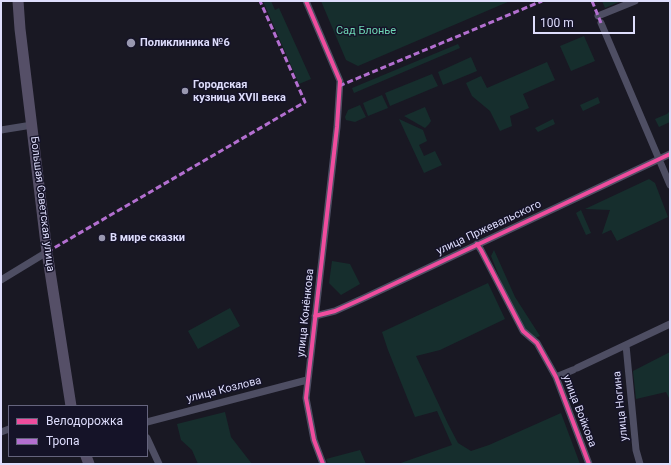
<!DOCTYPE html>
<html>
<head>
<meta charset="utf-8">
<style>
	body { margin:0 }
	#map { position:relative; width:671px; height:465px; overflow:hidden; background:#191823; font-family:Roboto,sans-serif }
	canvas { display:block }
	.frame { position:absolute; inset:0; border:2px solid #deddfc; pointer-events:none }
	.legend { position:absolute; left:8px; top:405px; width:140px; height:52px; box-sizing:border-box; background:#151328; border:1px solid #65647d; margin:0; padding:5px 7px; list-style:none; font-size:12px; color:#deddfc }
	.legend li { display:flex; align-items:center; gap:8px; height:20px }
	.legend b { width:20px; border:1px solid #65647d }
	.scale { position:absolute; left:533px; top:16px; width:102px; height:18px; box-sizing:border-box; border:2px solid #deddfc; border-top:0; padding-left:5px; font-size:12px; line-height:14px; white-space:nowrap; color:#deddfc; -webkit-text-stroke:3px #151328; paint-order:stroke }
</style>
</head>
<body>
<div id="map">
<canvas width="671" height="465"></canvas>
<div class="frame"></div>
<ul class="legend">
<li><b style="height:5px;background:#ef4d9e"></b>Велодорожка</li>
<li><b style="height:5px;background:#b36fd0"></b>Тропа</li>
</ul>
<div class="scale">100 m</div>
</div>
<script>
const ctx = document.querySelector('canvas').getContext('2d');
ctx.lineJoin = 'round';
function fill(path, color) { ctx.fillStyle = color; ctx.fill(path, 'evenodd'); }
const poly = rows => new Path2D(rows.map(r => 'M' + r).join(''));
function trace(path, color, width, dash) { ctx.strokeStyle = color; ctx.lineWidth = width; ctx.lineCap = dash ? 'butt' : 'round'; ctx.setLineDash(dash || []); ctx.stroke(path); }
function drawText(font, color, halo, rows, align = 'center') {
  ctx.font = font + ' Roboto,sans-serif'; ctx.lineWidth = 3; ctx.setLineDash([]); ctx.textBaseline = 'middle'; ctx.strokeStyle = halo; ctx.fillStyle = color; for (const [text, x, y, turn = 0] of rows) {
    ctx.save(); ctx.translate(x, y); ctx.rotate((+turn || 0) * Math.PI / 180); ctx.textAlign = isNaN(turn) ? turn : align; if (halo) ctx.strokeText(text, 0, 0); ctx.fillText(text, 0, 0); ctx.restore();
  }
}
const green = poly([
	[263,1,271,1,275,10,279,8,311,79,299,84],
	[321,1,510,1,358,66,346,60],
	[602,1,621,1,605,8],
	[584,36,595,61,571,71,560,46],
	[458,44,460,48,354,93,352,88],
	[471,57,477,71,443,85,438,72],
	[547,62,555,80,523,94,529,108,510,116,512,126,500,131,490,111,472,96,466,83,481,76,487,88],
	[432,74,438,86,390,106,385,93],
	[382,95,388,108,368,116,363,103],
	[598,97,600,103,583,111,580,105],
	[360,105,366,117,355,122,346,120,345,117,348,110],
	[425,107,431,121,429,124,425,128,404,116],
	[670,111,670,122,659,127,655,119,667,114],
	[399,119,423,130,427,141,419,145,424,156,435,151,442,165,424,173],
	[553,119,555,124,538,132,535,128],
	[649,179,655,183,668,217,617,241,611,230,602,234,610,210,585,209],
	[581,210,591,233,586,235,576,213],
	[494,250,515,297,540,336,535,338,524,327,505,291,491,256],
	[332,261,350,264,360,284,341,295,329,283],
	[488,283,505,319,440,350,416,356,448,424,458,443,471,451,489,445,561,413,580,464,398,464,452,445,437,411,415,417,388,350,382,332],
	[230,308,240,326,198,349,188,331],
	[670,352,670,400,666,392,636,399,633,371],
	[225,412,231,437,252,464,198,464,192,450,181,440,177,424],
	[360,450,366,464,328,464,326,459]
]);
const minor = poly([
	[306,1,340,81,337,127,306,398,314,440,323,464],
	[598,16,635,1],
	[601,23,670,185],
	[1,130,32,125],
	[477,244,481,250,523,331,537,343,556,377,589,464],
	[1,280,47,252],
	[315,316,335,311,364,298,670,154],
	[626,345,636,450,640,464],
	[577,368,670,324],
	[556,377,573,370],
	[147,422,307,380],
	[1,432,9,429],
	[147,438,159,464]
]);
const primary = poly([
	[18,1,20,29,47,252,71,406],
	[86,456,89,464]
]);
const quiet = poly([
	[592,1,601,23],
	[339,86,542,1],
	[47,252,305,102,260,1]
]);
const cycleway = poly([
	[306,1,340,81,337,127,306,398,314,440,323,464],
	[477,244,481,250,523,331,537,343,556,377,589,464],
	[315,316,335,311,364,298,670,154]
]);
const markers = [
	[131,43,5,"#9998b0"],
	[185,91,4,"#9998b0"],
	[102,238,4,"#9998b0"]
];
const parkNames = [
	["Сад Блонье",366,31]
];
const poiNames = [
	["Поликлиника №6",140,43],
	["Городская",193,85],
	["кузница XVII века",193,98],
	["В мире сказки",110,238]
];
const streetNames = [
	["Большая Советская улица",42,204,83],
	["улица Пржевальского",489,228,-25],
	["улица Конёнкова",306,313,-84],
	["улица Козлова",224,390,-14],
	["улица Ногина",621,406,-96],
	["улица Войкова",579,411,69]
];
fill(green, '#162e2d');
trace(minor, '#4e4e63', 7);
trace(primary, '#554f67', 11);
trace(quiet, '#b36fd0', 3, [6, 3]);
trace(cycleway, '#ef4d9e', 4);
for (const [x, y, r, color] of markers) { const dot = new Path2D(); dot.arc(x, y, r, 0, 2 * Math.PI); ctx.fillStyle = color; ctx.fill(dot); trace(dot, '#151328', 1.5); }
drawText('11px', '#6ed7b5', '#151328', parkNames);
drawText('bold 11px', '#deddfc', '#151328', poiNames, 'left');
drawText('11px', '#deddfc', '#151328', streetNames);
</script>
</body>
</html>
